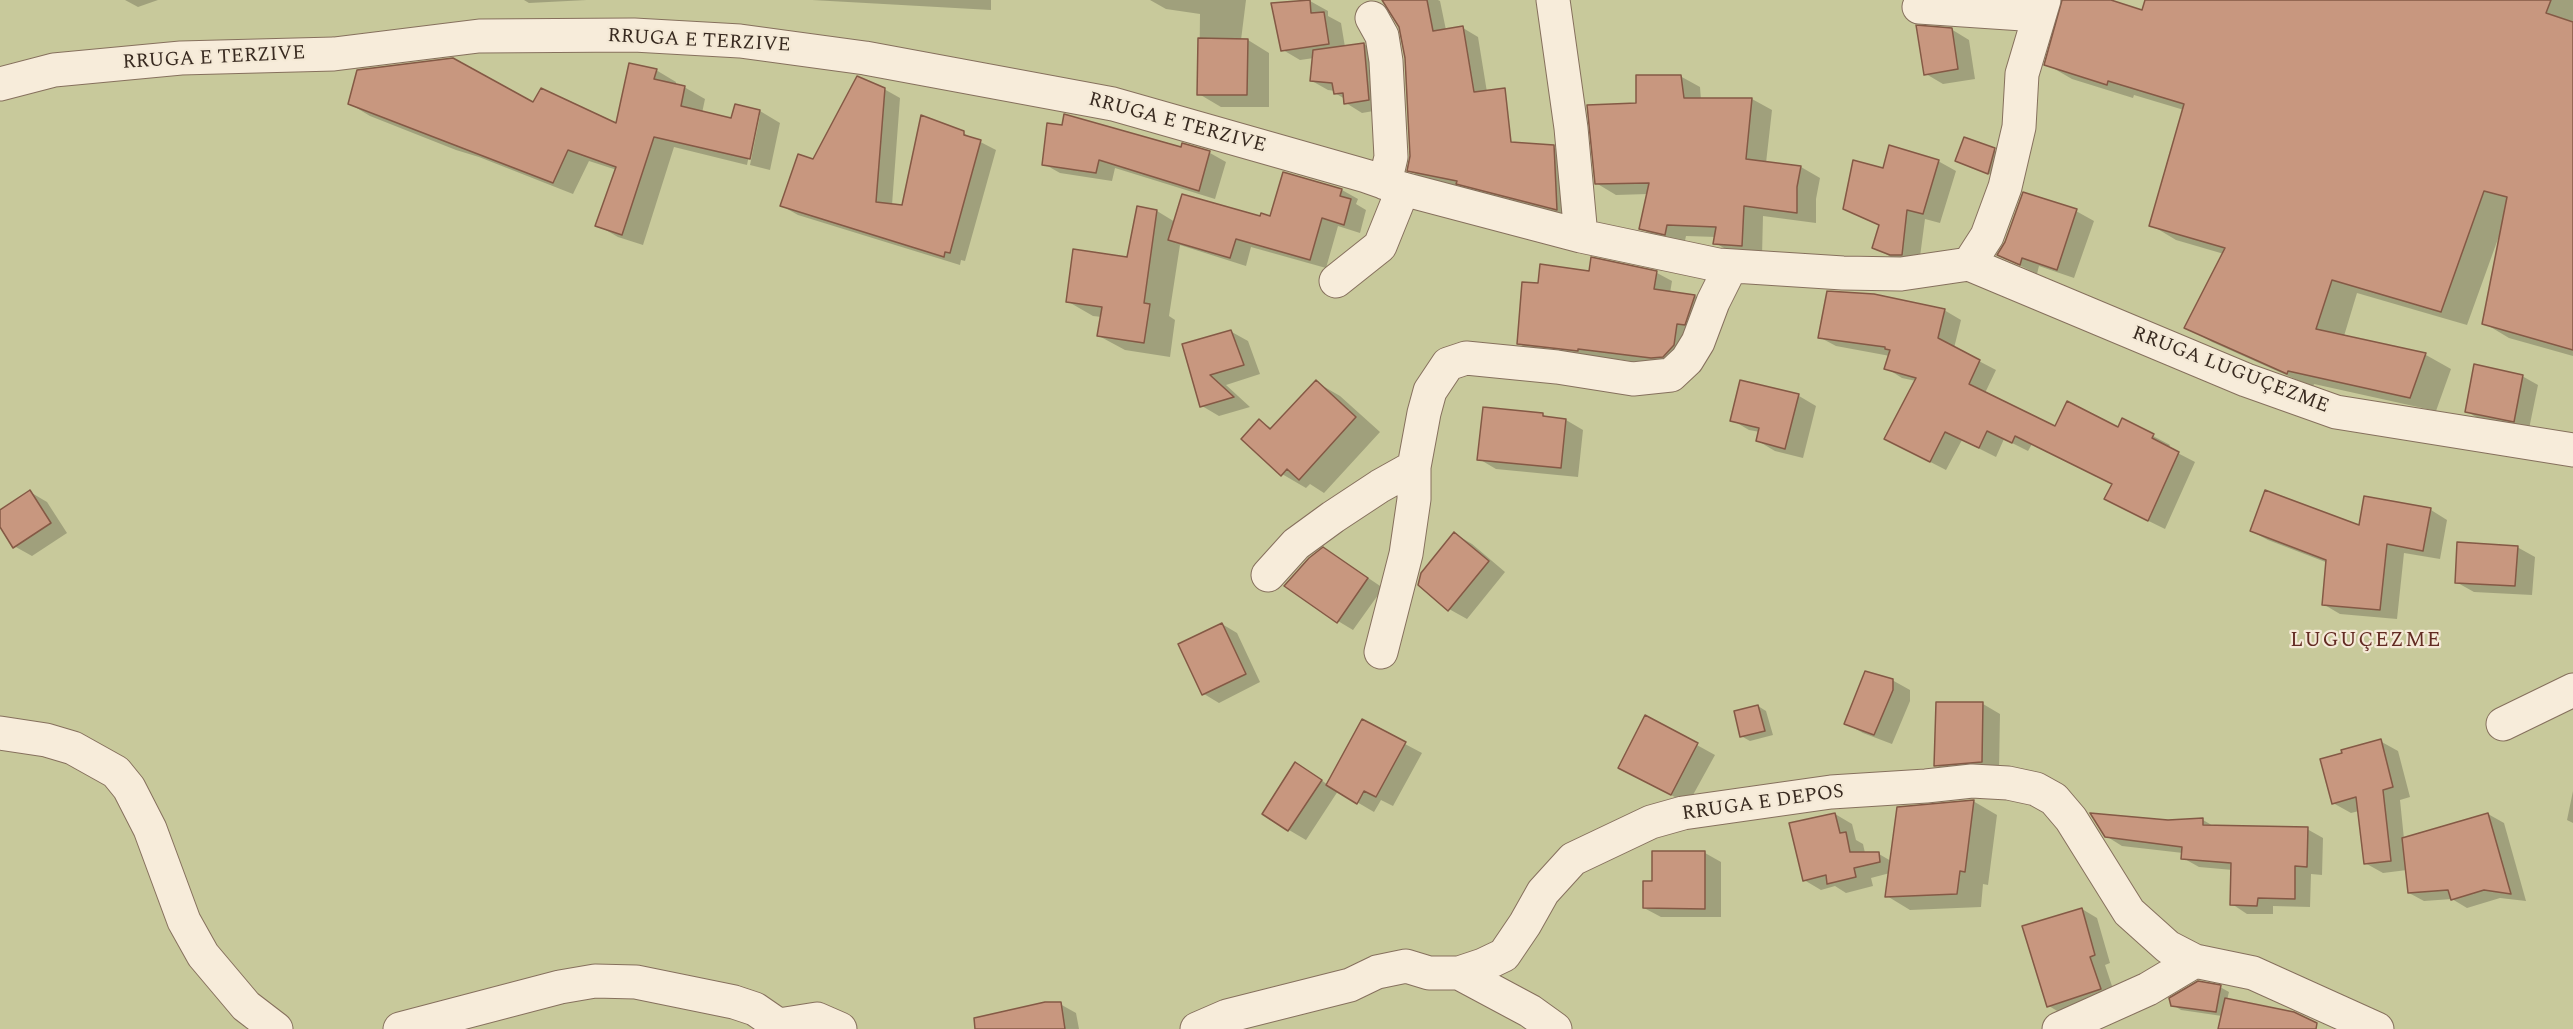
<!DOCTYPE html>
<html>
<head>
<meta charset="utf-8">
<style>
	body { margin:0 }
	canvas { display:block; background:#ecdec7 }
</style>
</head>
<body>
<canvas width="2573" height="1029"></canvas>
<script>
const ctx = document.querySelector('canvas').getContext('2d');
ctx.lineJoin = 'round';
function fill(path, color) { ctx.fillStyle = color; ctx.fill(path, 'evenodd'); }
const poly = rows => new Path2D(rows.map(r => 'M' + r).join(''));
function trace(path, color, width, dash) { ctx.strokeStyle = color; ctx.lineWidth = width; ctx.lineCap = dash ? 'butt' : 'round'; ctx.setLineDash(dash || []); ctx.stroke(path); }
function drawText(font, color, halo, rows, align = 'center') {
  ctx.font = font + ' Spectral,serif'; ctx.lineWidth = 4.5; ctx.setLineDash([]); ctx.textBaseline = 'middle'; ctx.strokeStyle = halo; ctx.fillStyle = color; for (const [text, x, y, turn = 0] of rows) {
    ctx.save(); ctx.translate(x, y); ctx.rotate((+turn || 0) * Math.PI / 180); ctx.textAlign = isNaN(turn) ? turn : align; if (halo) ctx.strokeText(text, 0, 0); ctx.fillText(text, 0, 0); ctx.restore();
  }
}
const green = poly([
	[0,0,2573,0,2573,1029,0,1029]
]);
const shadow = poly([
	[125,0,158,0,138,7],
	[524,0,587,0,529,3],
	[812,0,991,0,991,10],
	[1150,0,1246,0,1241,40,1248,40,1269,53,1269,107,1221,107,1199,94,1200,14,1166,9],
	[1384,0,1438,0,1440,1,1446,30,1463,28,1478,37,1500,172,1553,147,1569,156,1573,218,1424,179,1409,170,1411,156,1406,58,1400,27],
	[2063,0,2106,0,2143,12,2146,0,2573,0,2573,356,2509,338,2484,323,2501,237,2499,236,2467,325,2357,293,2344,336,2426,355,2451,369,2436,411,2314,384,2313,387,2212,342,2186,327,2224,254,2176,240,2151,225,2184,110,2134,95,2133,98,2072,79,2046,64],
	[1310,1,1328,11,1328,16,1341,23,1345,47,1364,44,1380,54,1385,109,1362,113,1346,103,1345,99,1335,93,1335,91,1328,90,1312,81,1314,58,1300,60,1283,50,1273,4],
	[1951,29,1969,40,1975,79,1943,84,1926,74],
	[656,70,676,82,676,85,684,87,705,99,702,113,733,120,760,111,780,123,770,170,750,165,760,115,757,115,747,165,674,147,643,245,618,237,597,225,617,170,589,161,573,194,479,157,456,150,370,116,350,104,534,104,617,125],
	[1680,76,1700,87,1701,100,1752,99,1772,110,1766,163,1801,167,1820,178,1816,199,1816,223,1763,216,1762,256,1735,254,1715,243,1716,237,1686,236,1684,245,1660,240,1641,228,1648,194,1616,195,1596,183,1637,105],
	[884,89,900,98,892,205,903,207,963,133,996,150,965,261,961,260,960,265,798,215,782,206,814,161],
	[1183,145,1210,153,1226,162,1215,199,1115,168,1112,181,1060,173,1044,164,1182,149],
	[1994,150,2002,154,1996,177,1957,160],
	[1938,161,1956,171,1940,223,1925,219,1919,264,1891,257,1874,247,1880,226,1845,208,1884,170],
	[1284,174,1342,190,1358,199,1356,204,1366,210,1360,233,1338,226,1326,268,1251,247,1246,266,1180,245,1169,316,1175,320,1170,357,1125,350,1099,336,1102,317,1093,316,1067,301,1128,258,1138,208,1157,211,1175,222,1271,218],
	[2024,194,2076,211,2094,221,2074,278,2039,266,2037,274,1999,255,2006,243],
	[1593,259,1657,273,1672,281,1670,293,1695,296,1710,305,1667,366,1593,356,1533,352,1518,343,1539,284,1590,273],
	[1944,310,1961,320,1954,348,1996,370,1985,393,2055,428,2119,429,2123,420,2170,445,2168,448,2195,462,2165,529,2122,508,2114,485,2032,444,2028,451,2004,439,1996,457,1962,440,1946,470,1903,448,1916,381,1902,378,1886,368,1890,356,1836,346,1819,337],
	[1230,331,1248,341,1260,374,1226,385,1250,407,1219,416,1202,406,1184,345],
	[2522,376,2538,385,2529,429,2481,420,2466,411],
	[1742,381,1799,396,1816,406,1803,458,1775,451,1758,441,1760,432,1749,430,1732,420],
	[1316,382,1340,396,1380,432,1324,493,1310,484,1306,488,1282,474,1259,421,1273,429],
	[1542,414,1550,419,1566,420,1583,430,1578,477,1496,469,1479,459],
	[30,492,47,502,67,533,32,556,14,546,0,524,0,512],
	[2366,498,2431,510,2447,520,2440,559,2404,553,2397,619,2340,614,2323,604,2328,563,2268,540,2251,531,2360,527],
	[1455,534,1472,544,1505,572,1467,619,1449,609],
	[2517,547,2535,557,2532,595,2474,592,2456,582],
	[1339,558,1383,588,1353,630,1338,621],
	[1222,624,1237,633,1260,682,1219,703,1204,694],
	[1892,680,1910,690,1910,701,1892,744,1863,733,1845,723],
	[1983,704,2000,714,1999,771,1953,775,1936,765],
	[1758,706,1766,711,1773,735,1750,741,1741,736],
	[1646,717,1715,755,1688,804,1637,777],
	[2380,741,2398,751,2410,797,2400,800,2404,839,2488,814,2504,823,2526,901,2500,898,2467,908,2452,899,2424,901,2409,893,2407,870,2383,873,2365,863,2359,811,2351,813,2333,803],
	[1405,744,1422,753,1393,806,1381,800,1374,812,1338,791,1306,840,1289,830,1313,774,1328,785],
	[2573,791,2573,823,2567,820],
	[1973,801,1997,815,1988,885,1983,884,1981,907,1910,910,1887,896,1890,873,1871,878,1873,886,1846,893,1835,886,1821,890,1804,880,1835,814,1852,824,1856,840,1863,844,1865,853,1879,854,1891,861],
	[2203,820,2215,827,2307,829,2323,838,2322,875,2311,874,2310,907,2273,906,2273,914,2247,914,2232,904,2233,870,2199,867,2183,858,2183,853,2122,846,2106,836,2168,822],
	[1654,853,1705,853,1721,862,1721,917,1661,917,1644,908,1654,883],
	[2082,909,2097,918,2110,963,2105,965,2116,998,2064,1015,2049,1006],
	[2220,987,2229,992,2227,1000,2288,1029,2220,1029,2222,1016,2181,1010,2173,1005],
	[1060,1004,1076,1013,1079,1029,1018,1029]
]);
const building = poly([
	[1310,0,1311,13,1324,12,1329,44,1281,51,1271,3,1310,0],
	[1382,0,1427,0,1433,31,1463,26,1474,92,1505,88,1511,142,1554,145,1557,210,1456,184,1457,181,1407,171,1410,156,1405,58,1399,27,1382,0],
	[2062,0,2111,0,2142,10,2145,0,2551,0,2546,13,2573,22,2573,350,2482,324,2507,197,2484,191,2441,312,2332,280,2316,329,2426,353,2410,398,2288,371,2287,374,2184,328,2225,248,2149,226,2184,104,2108,81,2107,85,2044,65,2062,0],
	[1916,25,1952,28,1958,69,1924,75,1916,25],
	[1198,38,1248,39,1247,95,1197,95,1198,38],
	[1364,43,1369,100,1344,104,1343,93,1334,94,1332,83,1310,81,1313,50,1364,43],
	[453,58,533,102,541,88,616,123,629,63,657,69,654,79,685,86,681,106,731,118,735,104,760,110,750,159,654,137,622,235,595,226,616,167,568,150,553,183,348,104,357,70,453,58],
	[1636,75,1681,75,1684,98,1752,98,1746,159,1801,166,1797,187,1797,213,1744,206,1742,246,1713,244,1716,227,1667,225,1665,235,1639,229,1649,183,1595,184,1587,105,1636,103,1636,75],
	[857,76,885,88,876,202,902,205,921,115,964,131,964,135,981,140,950,253,945,252,944,257,780,206,798,154,813,159,857,76],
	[1064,114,1181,147,1182,143,1210,151,1199,191,1099,160,1096,173,1042,165,1047,123,1062,125,1064,114],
	[1964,137,1995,148,1988,174,1955,161,1964,137],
	[1889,145,1939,160,1923,214,1907,210,1902,255,1890,255,1872,248,1879,225,1843,209,1853,160,1883,168,1889,145],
	[1283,172,1342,189,1340,196,1351,199,1344,225,1322,218,1310,260,1236,239,1230,258,1168,240,1182,194,1260,216,1261,213,1270,216,1283,172],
	[2023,192,2077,209,2057,270,2022,258,2020,265,1997,255,2005,242,2023,192],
	[1137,206,1157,210,1144,303,1150,304,1144,343,1097,336,1102,307,1066,302,1073,249,1127,257,1137,206],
	[1591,257,1657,271,1654,289,1695,295,1685,325,1677,324,1674,345,1663,357,1651,358,1578,349,1578,351,1517,344,1522,282,1538,283,1540,264,1589,271,1591,257],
	[1827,291,1874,294,1945,309,1938,338,1980,360,1969,384,2055,426,2067,401,2118,427,2122,418,2154,434,2152,438,2179,452,2148,521,2104,499,2112,484,2015,436,2012,443,1987,431,1979,448,1945,432,1930,462,1884,439,1916,378,1884,369,1890,350,1885,349,1885,347,1818,338,1827,291],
	[1231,330,1244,365,1210,375,1234,397,1200,407,1182,344,1231,330],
	[2474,364,2523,375,2514,422,2465,412,2474,364],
	[1316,380,1356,417,1299,480,1287,469,1281,476,1241,439,1259,419,1270,429,1316,380],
	[1740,380,1799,394,1785,449,1756,441,1759,428,1730,421,1740,380],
	[1483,407,1543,413,1543,416,1566,419,1561,468,1477,460,1483,407],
	[30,490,51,523,13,548,0,527,0,510,30,490],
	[2265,490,2359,525,2364,496,2431,508,2423,551,2387,544,2380,610,2322,605,2326,560,2250,531,2265,490],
	[1454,532,1489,561,1448,611,1418,585,1421,573,1454,532],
	[2457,542,2518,546,2515,586,2455,583,2457,542],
	[1323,547,1368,578,1337,623,1284,586,1309,558,1323,547],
	[1222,623,1246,674,1202,695,1178,644,1222,623],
	[1865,671,1893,679,1893,690,1874,735,1844,724,1865,671],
	[1936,702,1983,702,1982,762,1934,766,1936,702],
	[1758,705,1765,731,1740,737,1734,711,1758,705],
	[1645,715,1698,743,1671,795,1618,768,1645,715],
	[1362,719,1406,742,1376,797,1364,791,1357,804,1326,785,1362,719],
	[2381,739,2393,787,2383,790,2391,861,2364,864,2356,797,2332,804,2320,759,2342,753,2341,750,2381,739],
	[1295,762,1322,780,1288,831,1262,814,1295,762],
	[1974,800,1965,872,1960,871,1957,894,1885,897,1897,807,1974,800],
	[1835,813,1840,833,1846,832,1850,852,1879,852,1880,862,1854,868,1856,877,1827,884,1826,875,1803,881,1789,823,1835,813],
	[2090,813,2168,820,2203,818,2203,825,2308,827,2307,867,2295,866,2295,899,2258,898,2257,906,2230,905,2231,863,2181,859,2182,847,2105,837,2090,813],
	[2488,813,2511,894,2484,890,2451,900,2448,890,2408,893,2402,838,2488,813],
	[1652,851,1705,851,1705,909,1643,908,1643,881,1652,881,1652,851],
	[2082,908,2095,955,2090,957,2101,989,2047,1007,2022,926,2082,908],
	[2198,981,2221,985,2216,1012,2171,1006,2169,998,2198,981],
	[2225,998,2294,1012,2317,1023,2316,1029,2218,1029,2225,998],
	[1045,1002,1061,1002,1065,1029,975,1029,974,1018,1045,1002]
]);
const minor = poly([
	[1553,0,1571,128,1581,236],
	[1919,7,2038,15],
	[1372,18,1382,36,1386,61,1391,157,1385,183],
	[0,84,54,70,181,58,334,54,479,36,634,35,740,41,865,58,1113,104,1366,176,1403,189,1581,236,1718,265,1843,273,1901,274,1969,264],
	[1969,264,2246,380,2336,412,2573,450],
	[1969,264,1987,236,2005,187,2019,127,2022,74,2044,0],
	[1336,281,1380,246,1403,189],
	[1268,575,1296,544,1333,517,1380,486,1414,467],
	[1381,652,1406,554,1414,499,1414,467,1424,413,1430,391,1448,364,1466,358,1557,367,1633,379,1671,375,1687,360,1698,342,1713,302,1731,266],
	[2503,724,2573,690],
	[0,733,46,740,73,748,116,772,129,788,150,829,184,921,203,955,246,1006,276,1029],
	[1459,973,1530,1011,1555,1029],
	[779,1025,817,1019,840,1029],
	[400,1029,560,987,595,981,636,982,734,1002,755,1009,784,1029],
	[1197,1029,1227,1016,1350,985,1377,972,1406,966,1429,973,1459,973,1483,965,1504,955,1525,924,1543,892,1573,859,1651,822,1683,813,1831,792,1926,786,1972,781,2008,783,2036,789,2054,799,2071,819,2129,912,2168,947,2195,961,2253,973,2377,1029],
	[2059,1029,2148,989,2195,961]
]);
const streetNames = [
	["RRUGA E TERZIVE",699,42,3],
	["RRUGA E TERZIVE",214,59,-3],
	["RRUGA E TERZIVE",1177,124,15],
	["RRUGA LUGUÇEZME",2230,371,21],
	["RRUGA E DEPOS",1763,804,-8]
];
const neighbourhoodNames = [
	["LUGUÇEZME",2366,642]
];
fill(green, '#c8c99b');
fill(shadow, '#0003');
fill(building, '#c8977f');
trace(building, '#845945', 1.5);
trace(minor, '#86705d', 35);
trace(minor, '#f7ecda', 33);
drawText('20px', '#382a20', '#f4e9d6', streetNames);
ctx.letterSpacing = '1.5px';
drawText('21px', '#622a22', '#f4e9d6', neighbourhoodNames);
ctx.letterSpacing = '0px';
</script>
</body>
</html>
